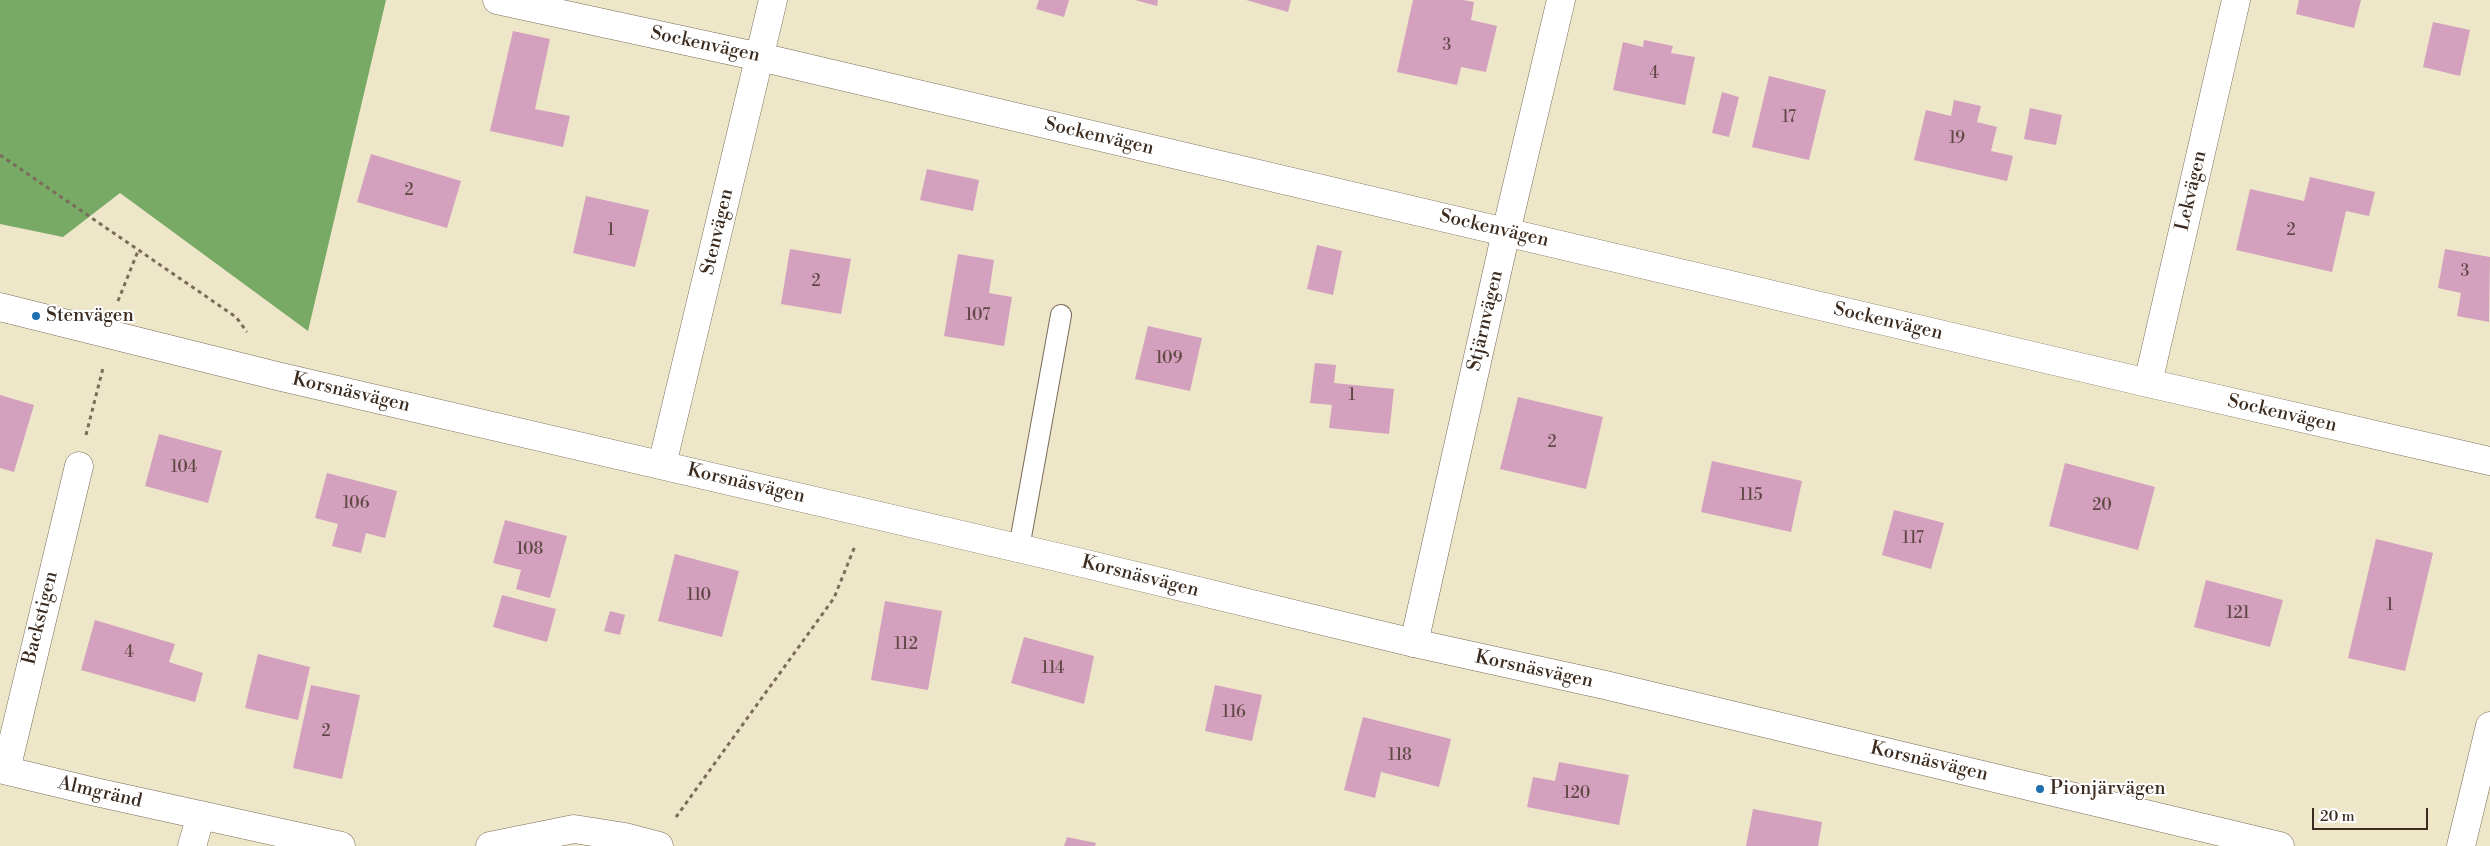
<!DOCTYPE html>
<html>
<head>
<meta charset="utf-8">
<style>
	body { margin:0 }
	#map { position:relative; width:2490px; height:846px; overflow:hidden; background:#eee6c9; font-family:"Libre Bodoni",serif }
	canvas { display:block }
	.scale { position:absolute; left:2312px; top:808px; width:116px; height:22px; box-sizing:border-box; border:2px solid #3b2a1e; border-top:0; padding-left:6px; font-size:15px; line-height:18px; white-space:nowrap; color:#3b2a1e; -webkit-text-stroke:4px #fff; paint-order:stroke }
</style>
</head>
<body>
<div id="map">
<canvas width="2490" height="846"></canvas>
<div class="scale">20 m</div>
</div>
<script>
const ctx = document.querySelector('canvas').getContext('2d');
ctx.lineJoin = 'round';
function fill(path, color) { ctx.fillStyle = color; ctx.fill(path, 'evenodd'); }
const poly = rows => new Path2D(rows.map(r => 'M' + r).join(''));
function trace(path, color, width, dash) { ctx.strokeStyle = color; ctx.lineWidth = width; ctx.lineCap = dash ? 'butt' : 'round'; ctx.setLineDash(dash || []); ctx.stroke(path); }
function drawText(font, color, halo, rows, align = 'center') {
  ctx.font = font + ' "Libre Bodoni",serif'; ctx.lineWidth = 4; ctx.setLineDash([]); ctx.textBaseline = 'middle'; ctx.strokeStyle = halo; ctx.fillStyle = color; for (const [text, x, y, turn = 0] of rows) {
    ctx.save(); ctx.translate(x, y); ctx.rotate((+turn || 0) * Math.PI / 180); ctx.textAlign = isNaN(turn) ? turn : align; if (halo) ctx.strokeText(text, 0, 0); ctx.fillText(text, 0, 0); ctx.restore();
  }
}
const forest = poly([
	[0,0,386,0,308,331,120,193,63,237,0,224]
]);
const building = poly([
	[1039,0,1069,0,1064,17,1036,9],
	[1135,0,1158,0,1157,6],
	[1246,0,1291,0,1288,12],
	[1413,0,1463,0,1474,2,1471,20,1497,26,1486,72,1461,67,1457,85,1397,72],
	[2299,0,2361,0,2354,28,2296,14],
	[2433,22,2470,30,2460,76,2423,67],
	[513,31,550,39,535,109,570,116,563,147,490,131],
	[1644,40,1673,46,1671,53,1695,57,1685,105,1613,90,1623,42,1643,47],
	[1769,76,1826,90,1809,160,1752,147],
	[1722,92,1739,97,1729,137,1712,133],
	[1954,100,1981,106,1977,122,1997,127,1991,151,2013,156,2007,181,1914,160,1926,110,1951,116],
	[2030,108,2062,115,2056,145,2024,139],
	[371,154,461,181,447,228,357,202],
	[927,169,979,180,973,211,920,200],
	[2310,177,2375,192,2369,216,2346,211,2332,272,2236,250,2250,189,2304,201],
	[586,196,649,210,635,267,573,253],
	[1317,245,1342,251,1333,295,1307,289],
	[790,249,851,259,841,314,781,304],
	[2445,249,2490,257,2489,322,2457,316,2461,293,2438,288],
	[958,254,994,260,989,293,1012,297,1004,346,944,336],
	[1148,326,1202,338,1190,391,1135,379],
	[1315,363,1336,365,1334,383,1394,389,1389,434,1329,428,1332,405,1310,403],
	[0,395,34,405,14,472,0,468],
	[1518,397,1603,417,1586,489,1500,469],
	[159,434,222,451,208,503,145,486],
	[1712,461,1802,481,1791,532,1701,512],
	[2065,463,2155,487,2138,550,2049,526],
	[327,473,397,491,385,538,366,533,361,553,332,546,338,524,315,518],
	[1894,510,1944,523,1931,569,1882,555],
	[505,520,567,536,550,598,516,589,521,570,493,563],
	[2376,539,2433,553,2405,671,2348,658],
	[675,554,739,571,722,637,658,621],
	[2206,580,2283,600,2270,647,2194,627],
	[502,595,556,609,547,642,493,627],
	[885,601,942,611,928,690,871,680],
	[610,611,625,615,620,635,604,631],
	[95,620,175,644,169,662,203,673,195,702,81,670],
	[1024,637,1094,656,1084,704,1011,683],
	[258,654,310,667,298,720,245,708],
	[311,685,360,695,342,779,293,768],
	[1215,685,1262,695,1252,741,1205,731],
	[1363,717,1451,739,1439,787,1381,772,1375,798,1344,790],
	[1559,762,1629,775,1619,825,1527,807,1533,777,1555,781],
	[1753,809,1822,822,1818,846,1746,846],
	[1067,837,1096,843,1095,846,1064,846]
]);
const path = poly([
	[0,155,236,317,247,332],
	[118,301,138,251],
	[86,435,103,368],
	[676,817,834,598,855,546]
]);
const service = poly([
	[1019,548,1061,315]
]);
const minor = poly([
	[497,0,760,57,2148,383,2490,461],
	[2148,383,2236,0],
	[662,465,773,0],
	[1414,643,1506,232,1561,0],
	[0,769,91,791,341,846],
	[6,770,79,466],
	[192,846,201,815],
	[490,846,574,829,625,837,659,846],
	[2461,846,2490,726]
]);
const tertiary = poly([
	[0,307,277,376,1078,562,1414,643,1605,685,2280,846]
]);
const markers = [
	[36,316,5,"#1f6fb2"],
	[2040,789,5,"#1f6fb2"]
];
const numberNames = [
	["3",1447,46],
	["4",1654,74],
	["17",1789,118],
	["19",1957,139],
	["2",409,191],
	["1",611,231],
	["2",2291,231],
	["3",2465,272],
	["2",816,282],
	["107",978,316],
	["109",1169,359],
	["1",1352,396],
	["2",1552,443],
	["104",184,468],
	["115",1751,496],
	["106",356,504],
	["20",2102,506],
	["117",1913,539],
	["108",530,550],
	["110",699,596],
	["1",2390,606],
	["121",2238,614],
	["112",906,645],
	["4",129,653],
	["114",1053,669],
	["116",1234,713],
	["2",326,732],
	["118",1400,756],
	["120",1577,794]
];
const streetNames = [
	["Sockenvägen",705,45,12],
	["Sockenvägen",1099,137,13],
	["Lekvägen",2192,191,-77],
	["Sockenvägen",1494,229,13],
	["Stenvägen",718,232,-77],
	["Stjärnvägen",1486,321,-77],
	["Sockenvägen",1888,322,13],
	["Korsnäsvägen",351,393,13],
	["Sockenvägen",2282,414,13],
	["Korsnäsvägen",746,484,13],
	["Korsnäsvägen",1140,577,14],
	["Backstigen",41,618,-76],
	["Korsnäsvägen",1534,670,12],
	["Korsnäsvägen",1929,762,13],
	["Almgränd",100,793,13]
];
const poiNames = [
	["Stenvägen",46,316],
	["Pionjärvägen",2050,789]
];
fill(forest, '#78aa66');
fill(building, '#d3a1bd');
trace(service, '#7a6c5a', 22);
trace(minor, '#7a6c5a', 29);
trace(tertiary, '#7a6c5a', 29);
trace(path, '#7a6c5a', 3, [4, 4]);
trace(service, '#fff', 20);
trace(minor, '#fff', 28);
trace(tertiary, '#fff', 28);
for (const [x, y, r, color] of markers) { const dot = new Path2D(); dot.arc(x, y, r, 0, 2 * Math.PI); ctx.fillStyle = color; ctx.fill(dot); trace(dot, '#fff', 2); }
drawText('16px', '#614846', null, numberNames);
drawText('19px', '#3b2a1e', '#fff', streetNames);
drawText('19px', '#3b2a1e', '#fff', poiNames, 'left');
</script>
</body>
</html>
